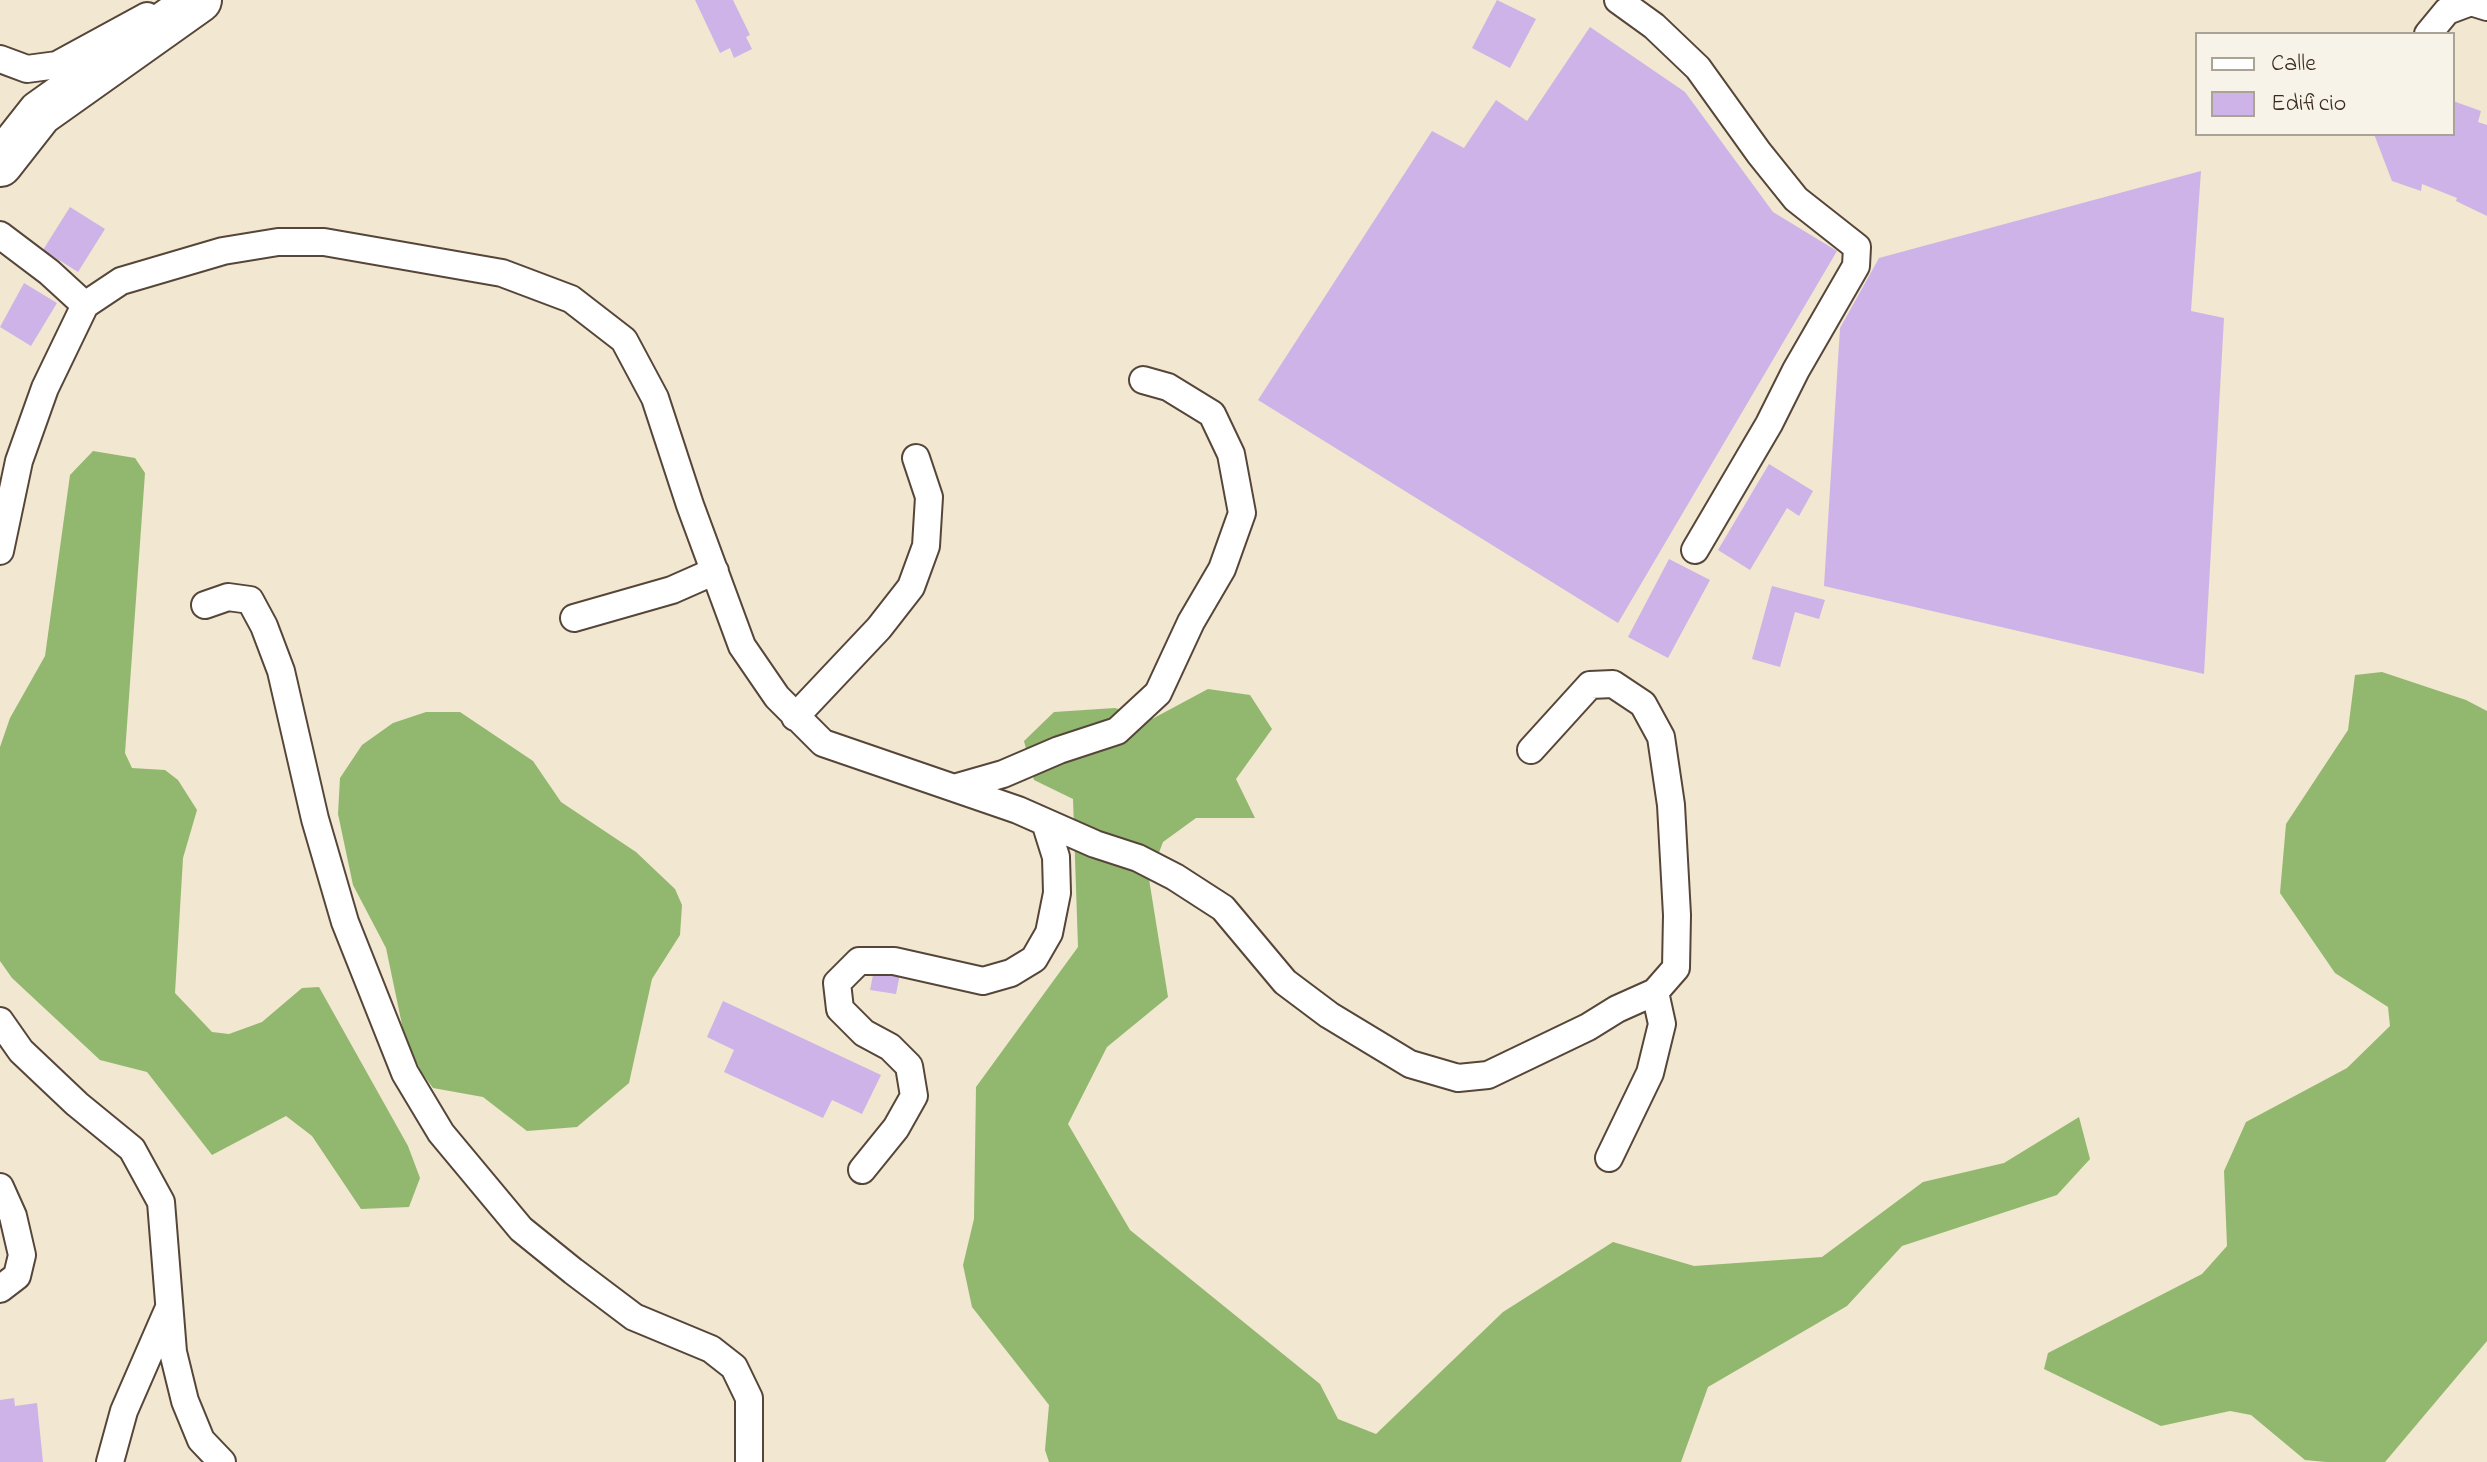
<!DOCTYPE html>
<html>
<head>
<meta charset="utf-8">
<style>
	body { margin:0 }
	#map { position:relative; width:2487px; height:1462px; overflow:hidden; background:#f2e7d0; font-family:"Indie Flower",sans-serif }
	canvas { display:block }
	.legend { position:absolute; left:2195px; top:32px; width:260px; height:104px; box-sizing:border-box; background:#f7f3e8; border:2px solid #aca397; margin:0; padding:10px 14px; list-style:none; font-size:24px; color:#3b2a1e }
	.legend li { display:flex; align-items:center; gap:16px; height:40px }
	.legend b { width:40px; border:2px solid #aca397 }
</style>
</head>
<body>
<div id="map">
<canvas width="2487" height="1462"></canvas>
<ul class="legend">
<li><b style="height:10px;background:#fff"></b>Calle</li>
<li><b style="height:22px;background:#cdb3e7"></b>Edificio</li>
</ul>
</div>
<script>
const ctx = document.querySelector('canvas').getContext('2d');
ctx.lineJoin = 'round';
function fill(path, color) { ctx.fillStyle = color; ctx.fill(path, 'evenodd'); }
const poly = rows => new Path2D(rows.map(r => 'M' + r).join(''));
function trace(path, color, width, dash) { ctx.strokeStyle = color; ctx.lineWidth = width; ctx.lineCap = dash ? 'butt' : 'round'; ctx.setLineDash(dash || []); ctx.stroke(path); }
const forest = poly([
	[93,451,135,458,145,473,125,753,132,768,165,770,178,780,197,810,183,858,175,993,212,1032,229,1034,262,1022,302,988,319,987,408,1146,420,1178,409,1207,361,1209,312,1136,286,1116,212,1155,147,1072,100,1060,12,978,0,961,0,747,10,718,45,656,70,475],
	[2382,672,2466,700,2487,711,2487,1341,2385,1462,2326,1462,2305,1460,2251,1415,2230,1411,2161,1426,2044,1369,2048,1353,2202,1274,2227,1246,2224,1171,2246,1122,2347,1068,2390,1026,2388,1007,2335,973,2280,893,2286,824,2348,730,2355,675],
	[1208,689,1250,695,1272,729,1236,779,1255,818,1196,818,1163,842,1149,879,1168,997,1107,1047,1068,1124,1130,1230,1320,1384,1338,1419,1376,1434,1503,1312,1613,1242,1694,1266,1822,1257,1923,1182,2004,1163,2079,1117,2090,1159,2057,1195,1902,1246,1847,1306,1708,1387,1681,1462,1049,1462,1045,1450,1049,1405,972,1307,963,1265,974,1219,976,1087,1078,947,1073,799,1034,780,1024,741,1054,712,1115,708,1152,719],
	[426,712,460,712,533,761,561,802,636,852,675,889,682,905,680,935,652,979,629,1083,577,1127,527,1131,483,1097,433,1088,422,1073,405,1039,386,948,353,885,338,814,340,778,362,745,393,723]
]);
const building = poly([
	[695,0,733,0,750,35,746,37,752,49,734,58,730,48,720,53],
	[1497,0,1536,19,1510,68,1472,48],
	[1590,27,1685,92,1773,212,1837,251,1618,623,1258,400,1432,131,1464,148,1496,100,1527,121],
	[2453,101,2481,111,2478,122,2487,125,2487,216,2456,201,2457,198,2422,184,2421,191,2392,181,2374,134,2453,134],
	[2201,171,2191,311,2224,318,2204,674,1824,586,1840,328,1879,258],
	[70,207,105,229,78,272,43,250],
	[24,283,57,303,31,346,0,327],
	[1769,464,1813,491,1799,516,1787,508,1750,570,1718,550],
	[1669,559,1710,580,1668,658,1628,637],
	[1772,586,1825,600,1819,619,1795,612,1780,667,1752,659],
	[874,970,900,974,896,994,870,990],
	[723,1001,881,1075,862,1114,832,1100,823,1118,724,1072,734,1050,707,1037],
	[14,1398,15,1406,37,1403,43,1462,0,1462,0,1400]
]);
const service = poly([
	[1618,0,1654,26,1698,68,1759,153,1796,199,1857,247,1856,266,1796,370,1769,424,1695,550],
	[2428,34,2447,11,2471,2,2487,7],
	[0,59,27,69,57,65,147,16],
	[0,235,49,272,85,305],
	[0,551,19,461,45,388,85,305,121,281,223,251,278,242,324,242,502,273,571,299,624,340,655,398,690,505,742,646,777,697,823,743,1018,810,1095,844,1138,858,1175,877,1223,908,1285,982,1329,1015,1410,1064,1458,1078,1488,1075,1588,1027,1617,1009,1655,992,1676,968,1677,915,1671,805,1661,737,1643,704,1613,684,1590,685,1531,750],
	[205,605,228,597,250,600,264,626,281,671,315,819,345,922,405,1073,441,1133,521,1229,573,1271,634,1317,711,1349,734,1367,749,1398,749,1462],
	[574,618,672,590,715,571],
	[795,717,879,628,911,587,926,546,929,497,916,458],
	[954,788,1003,774,1059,750,1117,731,1158,693,1191,622,1222,569,1242,513,1231,454,1212,414,1168,387,1143,380],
	[0,1021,21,1051,77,1104,132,1149,161,1202,173,1352,185,1401,201,1440,222,1462],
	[1609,1158,1650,1073,1662,1024,1655,992],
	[862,1170,896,1128,914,1096,909,1066,890,1047,864,1033,840,1009,837,983,859,961,894,961,983,981,1011,973,1034,959,1049,933,1057,893,1056,857,1045,822],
	[0,1187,13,1216,22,1255,17,1276,0,1289],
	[110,1462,124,1411,168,1310]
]);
const minor = poly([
	[0,164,40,113,199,0]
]);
fill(forest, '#91b86e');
fill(building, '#cdb3e7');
trace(service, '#564639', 30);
trace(minor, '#564639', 48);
trace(service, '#fff', 26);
trace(minor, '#fff', 44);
</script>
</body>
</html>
